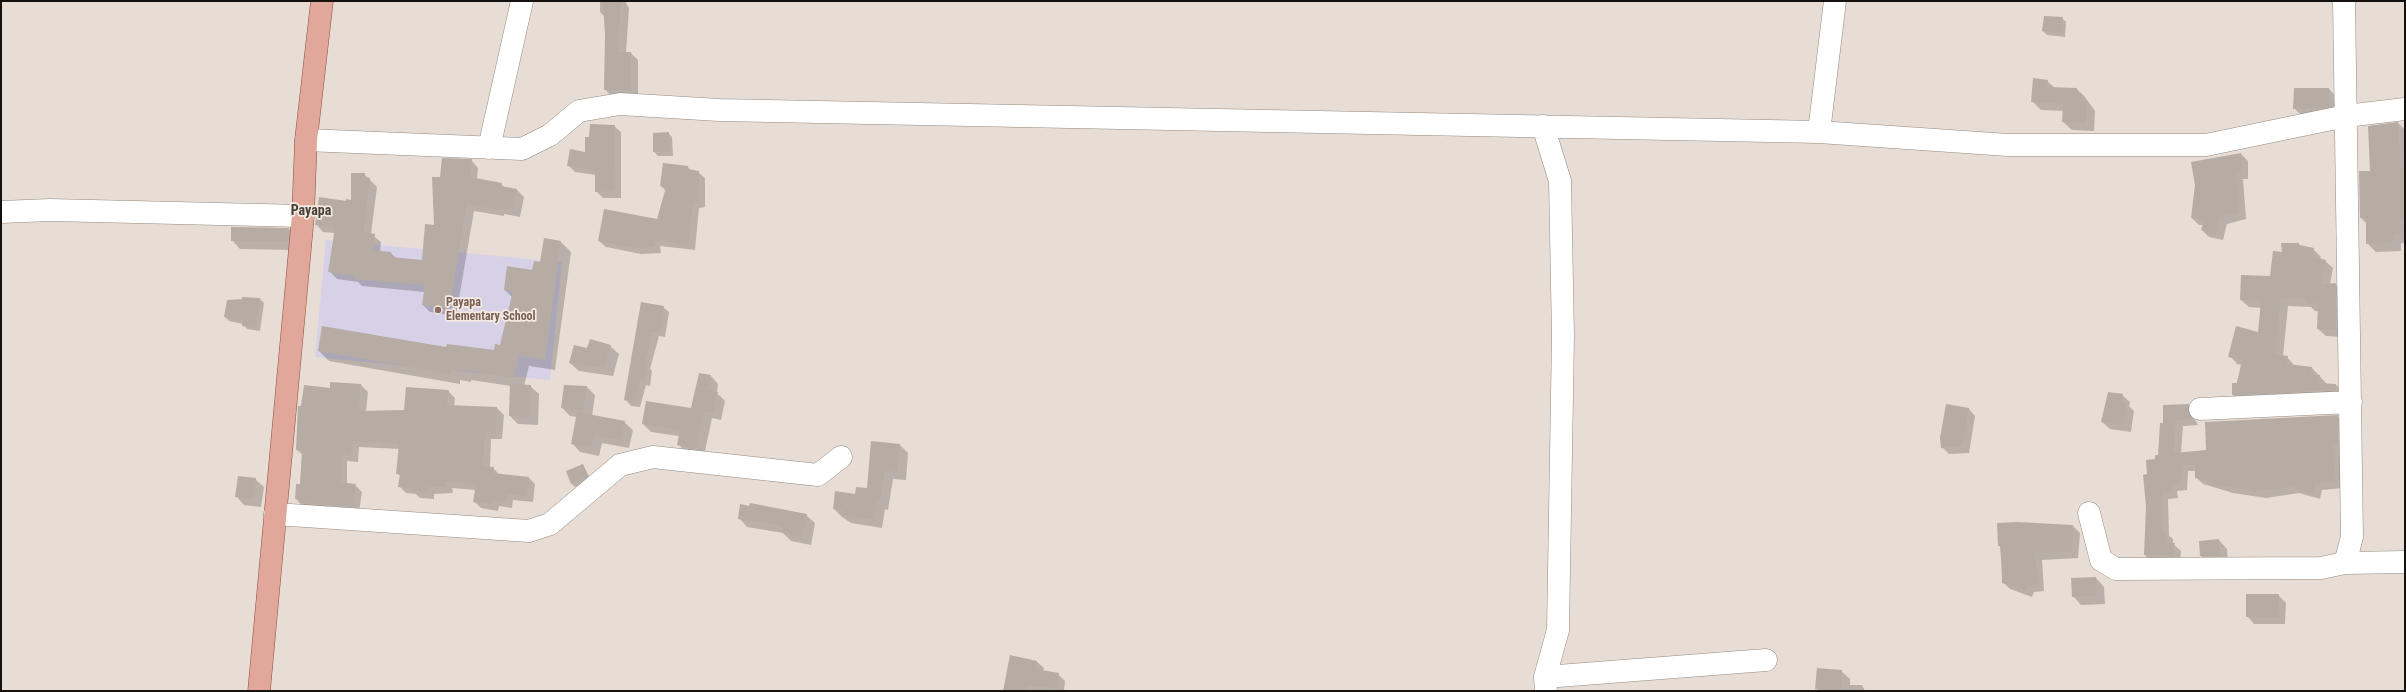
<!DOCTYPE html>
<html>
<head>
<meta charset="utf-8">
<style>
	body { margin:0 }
	#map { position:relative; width:2406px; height:692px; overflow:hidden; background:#e7ddd4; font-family:"Roboto Condensed",sans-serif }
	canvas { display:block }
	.frame { position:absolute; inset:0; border:2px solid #14110e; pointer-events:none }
</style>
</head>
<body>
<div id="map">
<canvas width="2406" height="692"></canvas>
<div class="frame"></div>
</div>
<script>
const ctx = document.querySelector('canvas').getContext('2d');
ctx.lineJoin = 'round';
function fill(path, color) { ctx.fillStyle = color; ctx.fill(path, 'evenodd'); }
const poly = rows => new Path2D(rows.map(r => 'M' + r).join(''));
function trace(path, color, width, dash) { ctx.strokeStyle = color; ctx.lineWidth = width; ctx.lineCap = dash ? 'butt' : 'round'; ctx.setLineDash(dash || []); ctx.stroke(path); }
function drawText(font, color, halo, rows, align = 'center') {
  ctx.font = font + ' "Roboto Condensed",sans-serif'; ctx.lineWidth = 3.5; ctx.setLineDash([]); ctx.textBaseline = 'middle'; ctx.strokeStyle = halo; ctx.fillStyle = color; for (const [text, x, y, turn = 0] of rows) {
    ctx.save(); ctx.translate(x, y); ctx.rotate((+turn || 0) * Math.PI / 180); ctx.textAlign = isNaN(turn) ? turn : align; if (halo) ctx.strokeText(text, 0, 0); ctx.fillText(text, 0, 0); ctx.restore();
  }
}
const education = poly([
	[326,240,562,262,550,380,315,357]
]);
const shadow = poly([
	[600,1,625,1,629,8,626,53,631,53,638,60,638,97,612,97,605,89,606,35,605,17,600,12],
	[2062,18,2066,22,2065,37,2047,35,2043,31],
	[2047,81,2055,88,2077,89,2085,97,2095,111,2094,131,2072,130,2063,122,2064,111,2041,110,2032,101],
	[2329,89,2337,97,2338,115,2303,117,2294,108],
	[2398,123,2405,130,2405,243,2401,243,2401,251,2376,252,2367,243,2367,224,2361,218,2371,171],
	[614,126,621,132,621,198,603,198,596,191,596,175,575,172,568,165,586,153,590,138],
	[668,133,672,137,673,156,658,156,654,152],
	[2241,154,2248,161,2248,179,2243,179,2246,219,2227,224,2223,240,2209,237,2202,230,2204,225,2199,225,2192,218,2196,185],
	[471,160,478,168,477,179,501,184,505,188,517,190,524,197,520,217,504,214,504,216,474,211,456,316,430,312,423,305,425,292,362,286,358,282,337,279,329,271,335,233,323,232,316,224,347,202,352,201,364,174,377,187,371,234,381,242,380,252,391,253,396,258,423,261,435,226,441,178],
	[688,167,691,171,698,172,705,178,705,207,699,208,695,250,660,246,661,253,641,254,606,247,599,241,658,220,666,191,661,186],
	[289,229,297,238,296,250,240,249,232,240],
	[561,242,571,252,555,370,529,366,524,386,530,386,539,394,538,425,518,424,510,416,511,386,471,380,471,382,460,380,460,384,329,361,319,351,447,348,495,352,501,346,512,297,505,290,533,271],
	[2298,244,2302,247,2313,249,2321,257,2320,259,2325,261,2333,268,2330,284,2335,284,2343,292,2343,337,2326,336,2318,329,2319,311,2315,311,2311,307,2288,306,2283,356,2287,357,2295,366,2312,368,2327,384,2336,385,2344,393,2241,402,2233,395,2242,365,2237,364,2230,356,2259,333,2261,308,2249,307,2241,300,2270,277,2283,253],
	[260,299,264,303,260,331,247,329,243,324,229,321,225,317],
	[663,307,669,312,665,337,659,336,650,369,652,371,650,386,646,385,640,407,631,406,626,400],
	[610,346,619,354,613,376,579,371,570,363,588,350],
	[711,376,718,384,717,393,725,401,721,420,712,418,704,456,686,452,678,444,679,436,651,432,643,424,692,409],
	[361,385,368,392,366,412,405,411,448,391,455,398,454,406,497,408,504,415,502,439,491,439,490,467,493,468,500,475,529,478,535,484,533,502,513,500,512,508,499,506,498,511,481,508,474,501,476,490,452,488,453,493,434,494,434,499,420,498,416,494,406,493,399,486,400,476,397,473,400,449,359,447,358,462,347,461,347,484,355,485,362,492,359,512,306,509,296,499,301,485,303,455,297,450,331,389],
	[586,386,595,395,592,416,624,422,633,430,629,448,602,443,599,456,580,452,572,443,577,417,570,416,562,408],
	[2122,395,2130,402,2129,406,2134,411,2131,432,2110,429,2102,422],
	[2188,405,2195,412,2194,418,2198,425,2183,426,2181,453,2207,451,2337,416,2344,423,2345,452,2339,451,2342,488,2322,490,2320,499,2299,493,2266,498,2233,493,2203,484,2196,477,2196,471,2188,471,2187,490,2177,491,2178,498,2168,499,2169,536,2173,539,2173,544,2181,551,2180,563,2152,562,2145,555,2148,475,2159,455,2164,424],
	[1968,408,1975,416,1969,453,1949,454,1942,447],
	[900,445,908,453,906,480,893,479,888,510,885,509,882,528,851,523,842,517,834,509,868,489],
	[583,465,591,480,575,487,571,483],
	[255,479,264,487,261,507,244,505,236,496],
	[806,515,815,523,811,545,791,541,783,533,747,527,739,518],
	[1998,524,2073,526,2080,533,2078,558,2042,560,2044,591,2034,592,2032,597,2010,589,2003,582],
	[2219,540,2227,549,2228,564,2209,564,2201,556],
	[2096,578,2104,587,2105,604,2081,605,2073,596],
	[2278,595,2286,603,2285,624,2254,624,2247,616],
	[1037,662,1044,668,1043,672,1058,674,1065,681,1064,691,1004,691],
	[1841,671,1850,679,1850,685,1862,685,1865,691,1819,691,1816,688]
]);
const building = poly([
	[603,1,621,1,618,52,631,52,631,90,604,90,605,35],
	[2044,16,2063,17,2061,33,2042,31],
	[2033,78,2048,80,2047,87,2077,88,2077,94,2081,94,2081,101,2087,101,2086,123,2062,122,2063,104,2031,102],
	[2294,88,2329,88,2330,107,2293,109],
	[2398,122,2401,168,2404,168,2405,176,2405,221,2401,221,2401,235,2393,235,2393,243,2366,244,2366,218,2360,218,2359,171,2370,171,2368,126],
	[590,124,615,125,614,191,595,192,595,170,567,166,570,149,585,152,585,137,589,137],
	[669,132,669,152,653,152,653,133],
	[2241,153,2241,172,2236,172,2239,213,2220,217,2216,234,2201,230,2204,220,2191,218,2195,185,2191,162],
	[442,158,472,159,470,177,502,183,501,186,517,189,513,210,497,207,497,210,467,204,449,309,422,305,425,285,354,279,355,276,328,272,335,228,315,225,319,197,346,201,346,199,351,200,351,173,365,173,365,177,370,178,364,232,375,234,373,250,391,252,391,257,422,260,425,224,434,225,432,177,440,177],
	[663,163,688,166,688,169,699,171,699,201,693,201,689,244,654,240,655,247,634,248,598,241,604,209,657,219,666,187,660,186],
	[231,227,289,228,288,242,231,241],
	[544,238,561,241,545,360,519,356,514,378,461,370,461,372,451,370,450,374,318,351,322,326,446,347,447,344,494,350,495,344,500,345,513,291,504,290,507,266,532,270,534,261,540,262],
	[2281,243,2299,243,2299,245,2314,248,2312,256,2326,260,2321,284,2336,283,2336,330,2317,329,2318,303,2307,304,2306,299,2281,299,2275,354,2288,356,2287,364,2312,367,2311,374,2320,375,2319,383,2336,384,2336,390,2232,395,2232,383,2237,383,2242,360,2228,357,2236,326,2258,332,2261,301,2240,300,2241,275,2270,276,2273,251,2282,252],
	[242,297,260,298,256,328,242,326,242,321,224,317,227,300,242,299],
	[641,302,664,306,660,332,653,332,645,365,647,365,645,381,640,380,634,403,624,400],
	[590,339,611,345,604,368,569,363,574,345,587,348],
	[699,373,711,375,708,390,718,392,713,413,704,411,696,449,677,445,680,430,642,424,646,401,691,408],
	[330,382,361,384,359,411,404,410,406,387,449,390,447,405,497,407,496,433,485,432,483,466,494,467,493,473,529,477,527,496,507,494,505,502,492,500,492,504,473,502,476,484,446,482,446,487,428,487,427,492,412,491,412,488,398,487,400,474,396,474,399,444,353,441,351,456,341,455,341,482,356,484,353,506,299,503,299,499,295,499,296,484,300,484,302,450,296,450,298,406,301,406,304,385,330,388],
	[510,384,531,385,530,417,509,416],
	[564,385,587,386,583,411,561,408],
	[2108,392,2123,394,2122,402,2127,403,2123,425,2101,422],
	[1946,404,1969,408,1962,446,1941,448,1940,438],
	[2189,404,2188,410,2193,419,2176,420,2174,453,2206,450,2205,422,2338,415,2338,445,2333,445,2336,482,2315,484,2313,493,2292,487,2259,491,2226,487,2195,478,2195,465,2182,465,2180,484,2171,484,2172,491,2162,493,2163,532,2166,532,2167,542,2175,543,2173,556,2144,555,2146,506,2143,475,2147,474,2146,460,2155,459,2155,455,2158,455,2160,423,2163,423,2163,405],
	[577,412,625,421,621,440,594,435,591,448,571,444],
	[871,441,900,444,897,472,885,471,880,502,877,501,874,520,841,515,842,510,833,509,835,491,855,494,856,487,867,488],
	[583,464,588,476,571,484,566,471],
	[238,476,256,478,253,499,235,497],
	[750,503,807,514,802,537,782,533,783,526,738,519,740,504,749,506],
	[2018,522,2073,525,2072,552,2035,553,2038,585,2027,586,2026,591,2002,583,2001,546,1998,546,1997,523],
	[2219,539,2220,556,2200,556,2199,541],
	[2096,577,2097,596,2072,597,2071,578],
	[2246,594,2279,594,2278,617,2246,617],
	[1010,655,1037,661,1036,669,1059,673,1056,689,1027,685,1027,691,1003,691],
	[1817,668,1842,670,1841,690,1815,689]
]);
const minor = poly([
	[2344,1,2352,537,2345,563,2405,562],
	[1543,126,1560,181,1563,336,1558,630,1545,677,1546,691],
	[1819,132,1835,1],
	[306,140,522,149,550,135,579,111,620,104,719,110,1819,132,2008,145,2206,145,2346,116,2405,109],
	[489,148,522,1],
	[1,212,50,210,303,216],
	[2200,409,2351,402],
	[2089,513,2101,560,2116,569,2321,568,2345,563],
	[275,514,529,531,550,524,620,465,653,457,818,475,841,457],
	[1545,677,1766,660]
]);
const major = poly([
	[259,691,303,216,306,140,322,1]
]);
const markers = [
	[438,310,4,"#8d6e63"]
];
const educationNames = [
	["Payapa",446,303],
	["Elementary School",446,317]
];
const quarterNames = [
	["Payapa",311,211]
];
fill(education, '#d7d1e7');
fill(shadow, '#0003');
fill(building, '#b6aca4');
trace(minor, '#938a82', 23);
trace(major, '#8c4d3d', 23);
trace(minor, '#fff', 22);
trace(major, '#e1a79a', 22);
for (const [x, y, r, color] of markers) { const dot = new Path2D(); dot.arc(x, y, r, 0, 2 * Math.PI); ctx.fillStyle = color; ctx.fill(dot); trace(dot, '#f4eae1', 1.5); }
drawText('bold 12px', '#785e54', '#f4eae1', educationNames, 'left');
drawText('bold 14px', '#484139', '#f4eae1', quarterNames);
</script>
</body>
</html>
